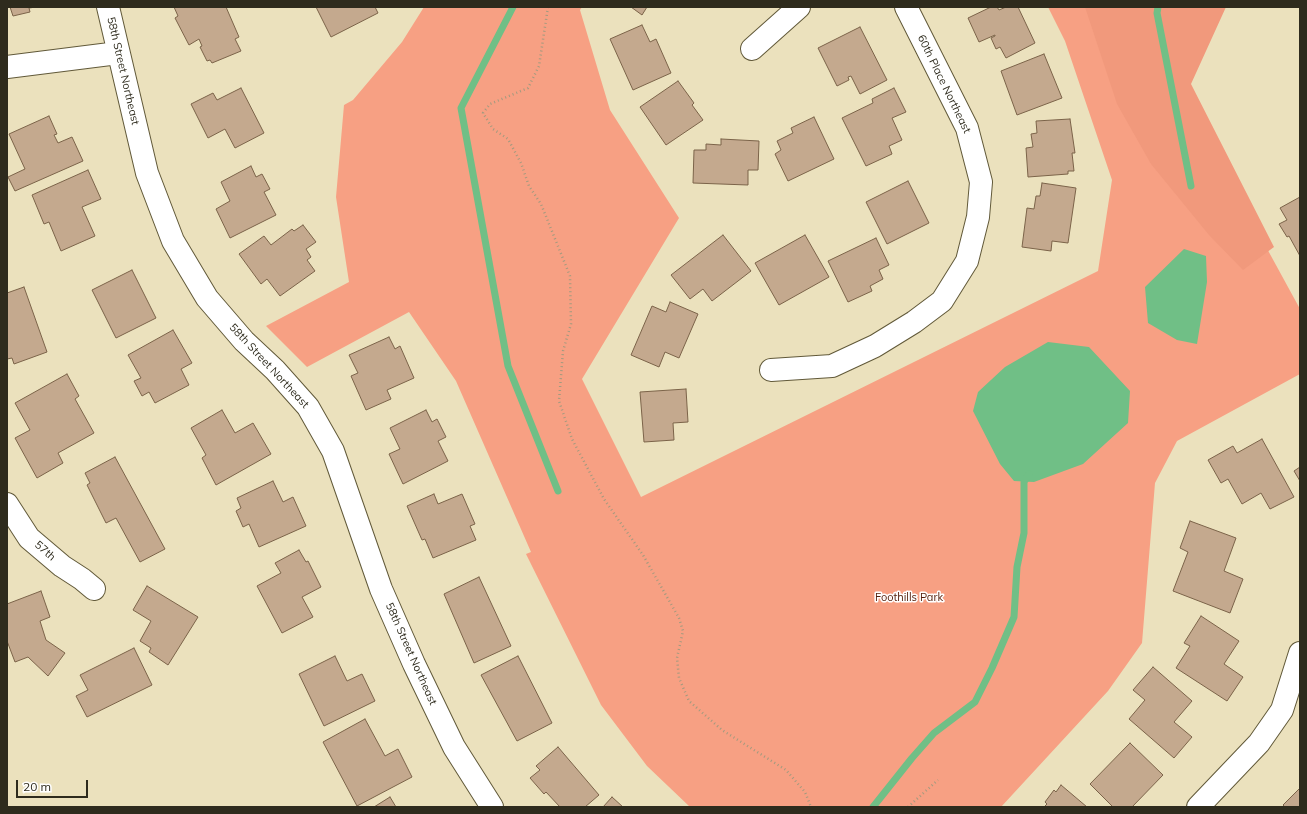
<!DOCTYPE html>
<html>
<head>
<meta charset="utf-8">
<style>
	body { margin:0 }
	#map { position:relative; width:1307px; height:814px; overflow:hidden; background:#ebe1bd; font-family:Mulish,sans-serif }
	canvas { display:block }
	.frame { position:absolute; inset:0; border:8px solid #2e2b1d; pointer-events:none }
	.scale { position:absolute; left:16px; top:780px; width:72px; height:18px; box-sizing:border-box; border:2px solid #2e2b1d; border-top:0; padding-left:5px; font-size:12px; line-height:14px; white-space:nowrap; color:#2e2b1d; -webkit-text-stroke:3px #fff; paint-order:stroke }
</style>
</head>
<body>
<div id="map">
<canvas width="1307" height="814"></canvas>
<div class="frame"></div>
<div class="scale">20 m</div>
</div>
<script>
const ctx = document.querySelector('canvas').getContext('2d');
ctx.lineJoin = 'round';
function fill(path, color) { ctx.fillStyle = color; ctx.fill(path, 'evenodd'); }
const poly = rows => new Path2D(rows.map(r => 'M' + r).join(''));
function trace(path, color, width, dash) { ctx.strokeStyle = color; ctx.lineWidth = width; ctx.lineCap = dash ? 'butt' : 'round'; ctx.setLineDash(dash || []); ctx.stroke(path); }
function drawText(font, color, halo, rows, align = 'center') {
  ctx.font = font + ' Mulish,sans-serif'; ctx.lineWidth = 3; ctx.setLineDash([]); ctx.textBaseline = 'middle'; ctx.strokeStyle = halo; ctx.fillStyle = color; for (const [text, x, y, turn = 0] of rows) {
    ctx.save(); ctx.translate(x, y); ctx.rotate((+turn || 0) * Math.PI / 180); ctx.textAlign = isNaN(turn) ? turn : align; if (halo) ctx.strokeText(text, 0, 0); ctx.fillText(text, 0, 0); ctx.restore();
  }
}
const green = poly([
	[424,7,582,7,580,10,610,110,679,218,582,379,641,497,1098,271,1112,180,1065,41,1048,7,1135,7,1300,309,1300,374,1177,441,1155,483,1142,643,1108,691,1001,807,690,807,647,766,601,705,526,554,531,552,456,381,409,312,307,367,266,326,349,282,336,197,344,105,353,100,402,42]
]);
const forest = poly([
	[1085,7,1226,7,1191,84,1274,247,1243,270,1209,235,1151,164,1117,104]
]);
const water = poly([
	[1184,249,1206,256,1207,282,1197,344,1177,340,1148,323,1145,287],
	[1048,342,1089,347,1130,391,1128,423,1083,464,1034,482,1014,481,1000,464,973,411,978,392,1005,367]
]);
const stream = poly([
	[513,7,461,108,508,366,558,491],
	[1158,7,1157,13,1191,186],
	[873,807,912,758,934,733,975,702,992,668,1014,617,1017,567,1024,533,1024,482,1029,474]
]);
const building = poly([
	[10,7,36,7,29,8,30,12,13,16,10,7],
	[174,7,226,7,239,37,235,39,241,51,212,63,210,60,207,61,200,47,202,46,199,39,189,45,175,18,178,16,174,7],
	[316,7,375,7,378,13,331,37,316,7],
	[631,7,647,7,642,15,631,7],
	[991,7,997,7,999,10,1006,7,1018,7,1035,43,1006,58,1000,47,996,49,991,38,995,36,995,35,979,42,968,18,991,7],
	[642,25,650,42,656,39,671,73,633,90,610,39,642,25],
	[860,27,887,80,860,94,851,76,848,77,849,80,837,86,818,48,860,27],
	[1044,54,1062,98,1017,115,1001,71,1044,54],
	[678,81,694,103,692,105,703,120,666,145,640,107,678,81],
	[241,88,264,133,235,148,225,129,208,138,191,104,213,93,217,100,241,88],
	[894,88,906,112,892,118,902,140,889,146,892,154,866,166,842,118,873,103,872,99,894,88],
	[49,116,57,134,54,135,58,143,72,137,83,161,15,191,8,177,25,169,9,134,49,116],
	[814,117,834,159,788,181,775,154,781,150,777,141,793,133,791,128,814,117],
	[1070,119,1075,153,1072,153,1074,171,1068,171,1068,174,1028,177,1026,148,1033,147,1031,134,1037,133,1036,121,1070,119],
	[721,139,759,141,758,170,748,170,748,185,693,183,694,150,706,150,706,144,721,145,721,139],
	[251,166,256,177,262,174,270,189,264,192,276,215,230,238,216,209,230,201,221,182,251,166],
	[88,170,101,199,82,207,95,236,61,251,49,222,44,224,32,195,88,170],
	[908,181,929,223,887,244,866,202,908,181],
	[1042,183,1076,188,1068,243,1052,241,1051,251,1022,247,1027,208,1034,209,1036,196,1040,196,1042,183],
	[1300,197,1300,256,1289,236,1287,237,1279,224,1287,220,1280,208,1300,197],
	[303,225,316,242,306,249,311,257,307,260,315,271,280,296,267,279,261,284,239,254,264,236,271,245,292,229,294,231,303,225],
	[723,235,751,271,712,301,703,289,690,299,671,275,723,235],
	[805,235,829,277,779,305,755,263,805,235],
	[876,238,889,265,879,270,883,279,870,286,872,291,848,302,828,261,876,238],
	[132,270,156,318,116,338,92,290,132,270],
	[24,287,47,352,14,364,12,358,7,359,7,293,24,287],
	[670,302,698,314,679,358,665,352,659,367,631,355,652,306,666,312,670,302],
	[173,330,192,363,181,369,189,385,155,403,149,392,142,396,134,381,141,378,128,355,173,330],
	[389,337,395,349,400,346,414,378,387,390,391,399,366,410,351,376,358,373,349,355,389,337],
	[67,374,79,396,75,399,94,433,58,453,63,463,37,478,15,438,30,430,15,403,67,374],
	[686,389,688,422,673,423,674,440,644,442,640,392,686,389],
	[222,410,235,433,253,423,271,454,216,485,202,458,206,455,191,428,222,410],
	[426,410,432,422,437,419,446,437,438,441,448,461,403,484,389,454,400,449,390,428,426,410],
	[1262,439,1294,497,1270,509,1261,493,1242,504,1228,479,1221,483,1208,460,1233,446,1237,453,1262,439],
	[115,457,165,549,140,562,116,518,106,523,87,485,90,483,85,473,115,457],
	[1300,467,1300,481,1294,471,1300,467],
	[273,481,283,502,293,497,306,526,259,547,249,524,243,527,236,511,241,508,237,498,273,481],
	[434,494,438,504,462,494,475,524,470,526,476,540,433,558,425,539,422,540,407,506,434,494],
	[1190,521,1236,538,1224,571,1243,579,1230,613,1173,591,1188,552,1180,548,1190,521],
	[299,550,306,562,308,561,321,587,302,597,313,617,282,633,257,586,281,573,275,563,299,550],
	[479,577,511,646,474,663,444,594,479,577],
	[147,586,198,617,168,665,149,652,151,648,140,641,151,621,133,610,147,586],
	[41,591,50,617,40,621,46,640,65,653,48,676,28,657,15,662,7,641,7,604,41,591],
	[1201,616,1239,641,1224,664,1243,677,1227,701,1176,668,1190,646,1184,643,1201,616],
	[134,648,152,685,87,717,76,696,88,690,80,675,134,648],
	[335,656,347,681,362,674,375,701,324,726,299,674,335,656],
	[518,656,552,723,517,741,481,675,518,656],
	[1153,667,1192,701,1174,722,1192,737,1174,758,1129,719,1145,700,1133,690,1153,667],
	[365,719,385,756,398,749,412,777,357,806,323,742,365,719],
	[1130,743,1163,775,1132,807,1113,807,1090,784,1130,743],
	[558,747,599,795,585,807,560,807,546,792,544,794,530,778,540,770,536,766,558,747],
	[1061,785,1087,807,1044,807,1047,804,1045,802,1054,790,1056,792,1061,785],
	[1300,788,1300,807,1285,807,1283,805,1300,788],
	[390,797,396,807,374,807,390,797],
	[612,797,623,807,603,807,612,797]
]);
const path = poly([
	[548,7,539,66,528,88,490,104,483,113,493,129,508,139,521,163,529,186,541,204,570,276,571,324,563,351,559,401,572,439,604,499,643,555,679,618,683,631,677,658,679,678,689,701,722,730,786,770,805,792,811,807],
	[908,807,938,780]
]);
const minor = poly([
	[108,7,147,173,173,241,207,298,244,341,275,370,308,407,333,451,381,589,414,664,454,747,492,807],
	[752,49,799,7],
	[7,67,118,53],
	[771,370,832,366,875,346,914,322,942,301,967,261,978,217,981,182,967,128,906,7],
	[7,504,29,538,62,566,82,579,94,589],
	[1198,807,1259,743,1282,710,1300,653]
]);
const streetNames = [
	["58th Street Northeast",123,71,77],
	["60th Place Northeast",944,84,64],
	["58th Street Northeast",269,366,47],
	["57th",45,551,41],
	["58th Street Northeast",411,654,66]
];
const parkNames = [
	["Foothills Park",909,598]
];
fill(green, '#f7a083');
fill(forest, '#f1997c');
fill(water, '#70bf86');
trace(stream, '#70bf86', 7);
fill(building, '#c4a98e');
trace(building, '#7b6349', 1);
trace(minor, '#615939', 24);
trace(path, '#a29a7f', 2.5, [1, 3]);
trace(minor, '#fff', 22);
drawText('11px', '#2e2b1d', '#fff', streetNames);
drawText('11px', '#521c08', '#fff', parkNames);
</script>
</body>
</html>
